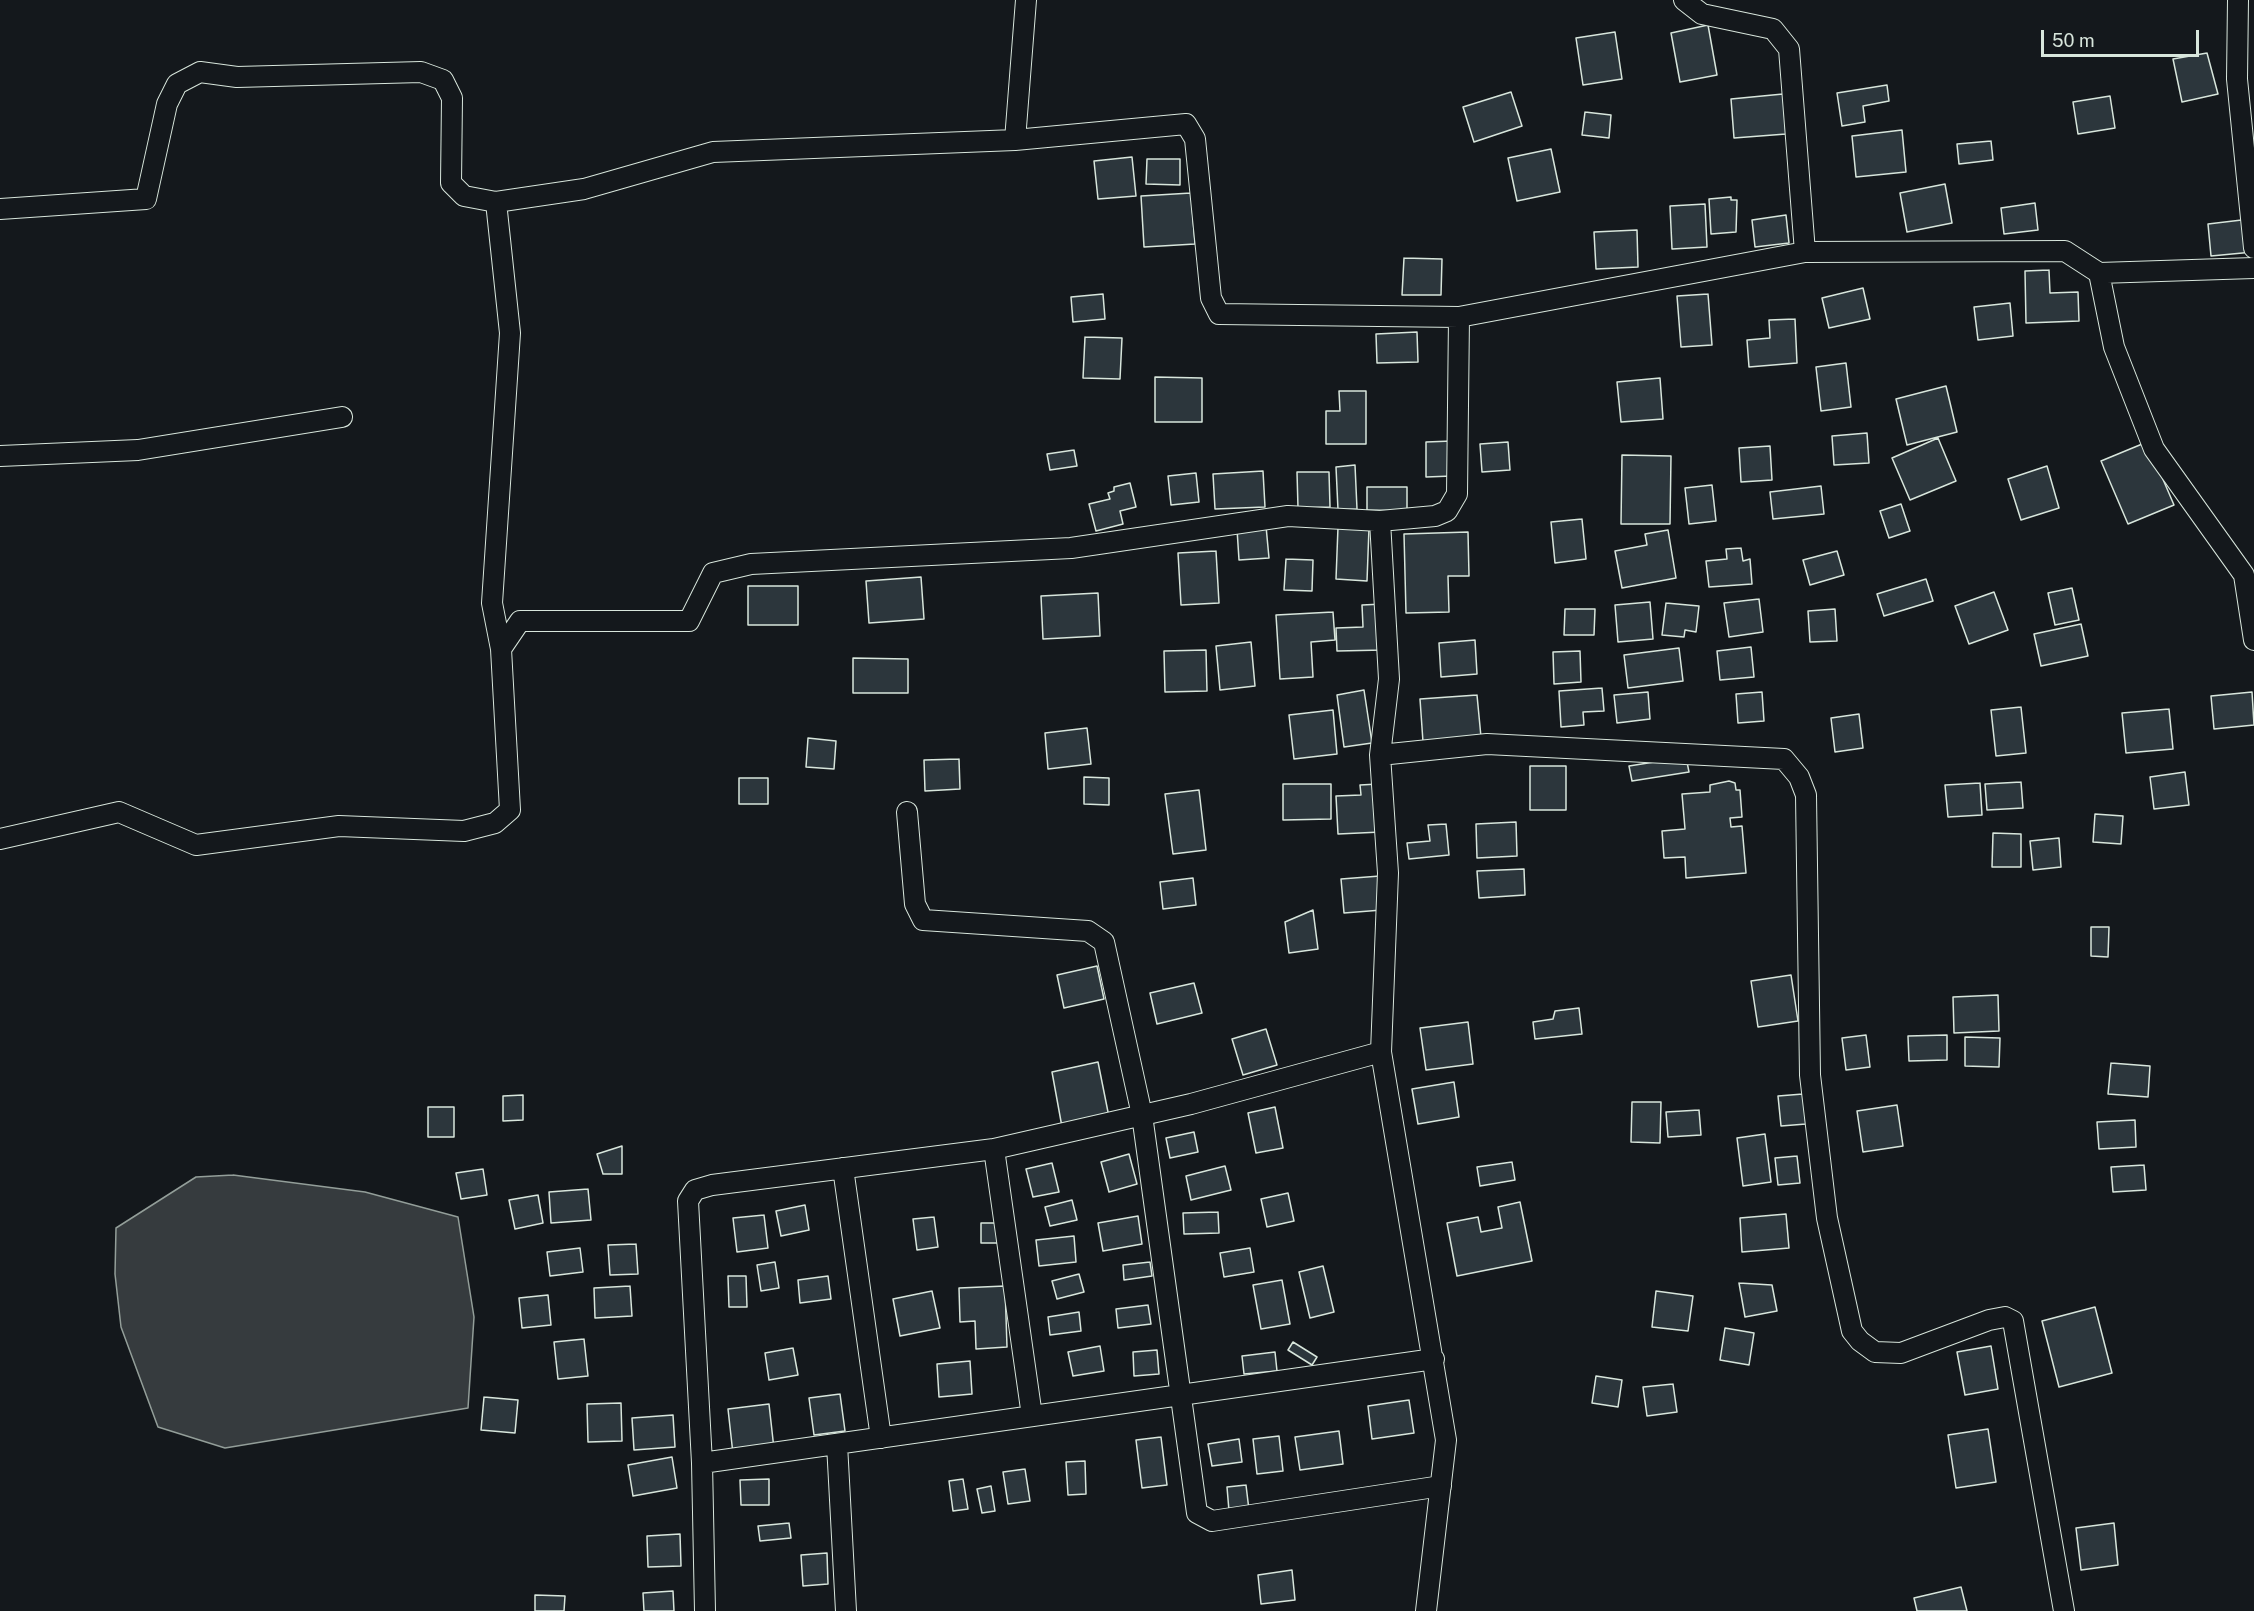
<!DOCTYPE html>
<html>
<head>
<meta charset="utf-8">
<style>
	body { margin:0 }
	#map { position:relative; width:2254px; height:1611px; overflow:hidden; background:#14181c; font-family:"Public Sans",sans-serif }
	canvas { display:block }
	.scale { position:absolute; left:2041px; top:30px; width:158px; height:27px; box-sizing:border-box; border:3px solid #d8e6dc; border-top:0; padding-left:8px; font-size:18px; line-height:21px; white-space:nowrap; color:#d8e6dc; -webkit-text-stroke:4px #14181c; paint-order:stroke }
</style>
</head>
<body>
<div id="map">
<canvas width="2254" height="1611"></canvas>
<div class="scale">50 m</div>
</div>
<script>
const ctx = document.querySelector('canvas').getContext('2d');
ctx.lineJoin = 'round';
function fill(path, color) { ctx.fillStyle = color; ctx.fill(path, 'evenodd'); }
const poly = rows => new Path2D(rows.map(r => 'M' + r).join(''));
function trace(path, color, width, dash) { ctx.strokeStyle = color; ctx.lineWidth = width; ctx.lineCap = dash ? 'butt' : 'round'; ctx.setLineDash(dash || []); ctx.stroke(path); }
const water = poly([
	[233,1175,365,1192,458,1217,474,1317,468,1408,225,1448,158,1427,121,1327,115,1274,116,1228,196,1177,233,1175]
]);
const building = poly([
	[1708,25,1717,75,1680,82,1671,33,1708,25],
	[1615,32,1622,79,1583,85,1576,38,1615,32],
	[2207,53,2218,94,2182,102,2173,59,2207,53],
	[1887,85,1889,101,1863,106,1865,122,1842,126,1837,93,1887,85],
	[1511,92,1522,126,1474,142,1463,107,1511,92],
	[1783,94,1786,134,1734,138,1731,99,1783,94],
	[2110,96,2115,128,2078,134,2073,102,2110,96],
	[1585,112,1611,115,1609,138,1582,135,1585,112],
	[1902,130,1906,172,1856,177,1852,136,1902,130],
	[1991,141,1993,160,1959,164,1957,144,1991,141],
	[1551,149,1560,192,1517,201,1508,158,1551,149],
	[1132,157,1136,196,1098,199,1094,161,1132,157],
	[1147,159,1180,159,1180,185,1146,184,1147,159],
	[1945,184,1952,223,1907,232,1900,193,1945,184],
	[1191,193,1195,244,1144,247,1141,196,1191,193],
	[1731,197,1731,200,1737,200,1736,232,1711,234,1709,199,1731,197],
	[2035,203,2038,230,2004,234,2001,208,2035,203],
	[1705,204,1707,247,1672,249,1670,206,1705,204],
	[1786,215,1789,243,1755,247,1752,220,1786,215],
	[2250,219,2253,252,2211,256,2208,224,2250,219],
	[1637,230,1638,267,1596,269,1594,232,1637,230],
	[1404,258,1442,259,1441,295,1402,295,1404,258],
	[2049,270,2050,293,2078,292,2079,321,2026,323,2025,271,2049,270],
	[1863,288,1870,319,1829,328,1822,298,1863,288],
	[1103,294,1105,319,1073,322,1071,297,1103,294],
	[1708,294,1712,345,1681,347,1677,296,1708,294],
	[2010,303,2013,336,1978,340,1974,307,2010,303],
	[1795,319,1797,363,1749,367,1747,340,1770,338,1769,320,1795,319],
	[1417,332,1418,362,1377,363,1376,334,1417,332],
	[1085,337,1122,338,1120,379,1083,378,1085,337],
	[1846,363,1851,407,1821,411,1816,367,1846,363],
	[1155,377,1202,378,1202,422,1155,422,1155,377],
	[1660,378,1663,419,1621,422,1617,382,1660,378],
	[1946,386,1957,432,1907,445,1896,399,1946,386],
	[1339,391,1366,391,1366,444,1326,444,1326,411,1340,411,1339,391],
	[1867,433,1869,463,1834,465,1832,436,1867,433],
	[1938,438,1956,481,1910,500,1892,458,1938,438],
	[1452,441,1452,476,1426,477,1426,442,1452,441],
	[1508,442,1510,470,1482,472,1480,444,1508,442],
	[2147,442,2174,505,2128,524,2101,461,2147,442],
	[1770,446,1772,480,1741,482,1739,448,1770,446],
	[1074,450,1077,466,1050,470,1047,454,1074,450],
	[1622,455,1671,456,1670,524,1621,524,1622,455],
	[1355,465,1357,509,1338,510,1336,467,1355,465],
	[2047,466,2059,508,2021,520,2008,479,2047,466],
	[1263,471,1265,507,1215,509,1213,474,1263,471],
	[1297,472,1329,472,1330,507,1298,508,1297,472],
	[1196,473,1199,502,1171,505,1168,476,1196,473],
	[1130,483,1136,507,1120,511,1123,524,1096,531,1089,504,1110,499,1108,493,1114,491,1114,487,1130,483],
	[1712,485,1716,521,1689,524,1685,488,1712,485],
	[1821,486,1824,514,1773,519,1770,492,1821,486],
	[1367,487,1407,487,1407,511,1367,510,1367,487],
	[1901,504,1910,531,1889,538,1880,511,1901,504],
	[1582,519,1586,559,1555,563,1551,522,1582,519],
	[1266,526,1269,558,1239,560,1237,529,1266,526],
	[1338,527,1369,528,1367,581,1336,579,1338,527],
	[1668,530,1676,578,1622,588,1615,551,1647,545,1645,534,1668,530],
	[1468,532,1469,576,1448,576,1449,612,1406,613,1404,534,1468,532],
	[1741,548,1743,561,1750,559,1752,584,1709,587,1706,561,1727,559,1726,549,1741,548],
	[1216,551,1219,603,1181,605,1178,553,1216,551],
	[1837,551,1844,575,1810,585,1803,560,1837,551],
	[1286,559,1313,560,1312,591,1284,590,1286,559],
	[921,577,924,619,869,623,866,581,921,577],
	[1926,579,1933,601,1884,616,1877,594,1926,579],
	[748,586,798,586,798,625,748,625,748,586],
	[2072,588,2079,620,2055,625,2048,593,2072,588],
	[1994,592,2008,630,1969,644,1955,606,1994,592],
	[1098,593,1100,636,1043,639,1041,596,1098,593],
	[1759,599,1763,632,1729,637,1724,603,1759,599],
	[1650,602,1653,639,1618,642,1615,605,1650,602],
	[1666,603,1699,606,1696,632,1685,630,1684,637,1662,635,1666,603],
	[1383,604,1384,650,1337,651,1336,628,1363,627,1362,605,1383,604],
	[1565,609,1595,609,1594,635,1564,635,1565,609],
	[1835,609,1837,641,1810,642,1808,611,1835,609],
	[1333,612,1335,640,1311,642,1313,677,1280,679,1276,615,1333,612],
	[2081,624,2088,656,2041,666,2034,634,2081,624],
	[1475,640,1477,674,1441,677,1439,643,1475,640],
	[1251,642,1255,686,1220,690,1216,646,1251,642],
	[1751,647,1754,677,1720,680,1717,651,1751,647],
	[1679,648,1683,681,1628,688,1624,655,1679,648],
	[1206,650,1207,691,1165,692,1164,651,1206,650],
	[1580,651,1581,682,1554,684,1553,652,1580,651],
	[853,658,908,659,908,693,853,693,853,658],
	[1602,688,1604,711,1583,712,1584,725,1561,727,1559,691,1602,688],
	[1364,690,1372,743,1344,747,1337,695,1364,690],
	[1648,692,1650,719,1617,723,1614,695,1648,692],
	[1762,692,1764,721,1738,723,1736,694,1762,692],
	[2252,692,2254,725,2214,729,2211,696,2252,692],
	[1477,695,1481,737,1423,742,1420,699,1477,695],
	[2021,707,2026,753,1996,756,1991,710,2021,707],
	[2169,709,2173,749,2126,753,2122,713,2169,709],
	[1333,710,1337,754,1294,759,1289,715,1333,710],
	[1859,714,1863,748,1835,752,1831,718,1859,714],
	[1087,728,1091,764,1048,769,1045,733,1087,728],
	[808,738,836,741,834,769,806,767,808,738],
	[1686,757,1689,772,1632,781,1629,766,1686,757],
	[959,759,960,789,925,791,924,760,959,759],
	[1530,766,1566,766,1566,810,1530,810,1530,766],
	[2185,772,2189,805,2154,809,2150,777,2185,772],
	[1084,777,1109,778,1109,805,1084,804,1084,777],
	[739,778,768,778,768,804,739,804,739,778],
	[1729,781,1735,783,1736,790,1740,790,1742,817,1730,818,1731,827,1742,826,1746,873,1686,878,1685,857,1664,858,1662,831,1685,829,1682,794,1710,792,1710,785,1729,781],
	[2021,782,2023,808,1987,810,1985,784,2021,782],
	[1980,783,1982,815,1948,817,1945,785,1980,783],
	[1283,784,1331,784,1331,819,1283,820,1283,784],
	[1378,784,1381,832,1338,834,1336,796,1361,795,1360,785,1378,784],
	[1199,790,1206,850,1173,854,1165,794,1199,790],
	[2095,814,2123,816,2121,844,2093,842,2095,814],
	[1516,822,1517,856,1477,858,1476,824,1516,822],
	[1446,824,1449,855,1409,859,1407,843,1430,841,1428,825,1446,824],
	[1993,833,2021,834,2021,867,1992,867,1993,833],
	[2059,838,2061,867,2033,870,2030,841,2059,838],
	[1524,869,1525,895,1479,898,1477,871,1524,869],
	[1380,876,1382,910,1344,913,1341,879,1380,876],
	[1193,878,1196,905,1163,909,1160,882,1193,878],
	[1313,910,1318,949,1289,953,1285,922,1313,910],
	[2091,927,2109,927,2108,957,2091,956,2091,927],
	[1097,966,1104,999,1064,1008,1057,975,1097,966],
	[1791,975,1798,1021,1758,1027,1751,981,1791,975],
	[1194,983,1202,1013,1157,1024,1150,993,1194,983],
	[1998,995,1999,1031,1954,1033,1953,997,1998,995],
	[1579,1008,1582,1034,1535,1039,1533,1022,1553,1019,1555,1011,1579,1008],
	[1468,1022,1473,1064,1426,1070,1420,1028,1468,1022],
	[1266,1029,1277,1065,1243,1075,1232,1039,1266,1029],
	[1866,1035,1870,1067,1846,1070,1842,1038,1866,1035],
	[1947,1035,1947,1060,1909,1061,1908,1036,1947,1035],
	[1965,1037,2000,1038,1999,1067,1965,1066,1965,1037],
	[1098,1062,1109,1117,1062,1127,1052,1072,1098,1062],
	[2111,1063,2150,1066,2148,1097,2108,1094,2111,1063],
	[1454,1082,1459,1117,1418,1124,1412,1089,1454,1082],
	[1803,1094,1806,1124,1781,1126,1778,1096,1803,1094],
	[523,1095,523,1120,503,1121,503,1096,523,1095],
	[1632,1102,1661,1102,1660,1143,1631,1142,1632,1102],
	[1897,1105,1903,1146,1863,1152,1857,1111,1897,1105],
	[428,1107,454,1107,454,1137,428,1137,428,1107],
	[1275,1107,1283,1148,1256,1153,1248,1113,1275,1107],
	[1699,1110,1701,1135,1668,1137,1666,1112,1699,1110],
	[2135,1120,2136,1147,2099,1149,2097,1122,2135,1120],
	[1194,1132,1198,1152,1170,1158,1166,1138,1194,1132],
	[1765,1134,1771,1182,1743,1186,1737,1138,1765,1134],
	[622,1146,622,1174,603,1174,597,1154,622,1146],
	[1129,1154,1137,1184,1109,1192,1101,1162,1129,1154],
	[1797,1156,1800,1183,1778,1185,1775,1158,1797,1156],
	[1512,1162,1515,1180,1480,1186,1477,1167,1512,1162],
	[1052,1163,1059,1192,1033,1197,1026,1169,1052,1163],
	[2144,1165,2146,1190,2113,1192,2111,1167,2144,1165],
	[1225,1166,1231,1190,1191,1200,1186,1176,1225,1166],
	[483,1169,487,1195,461,1199,456,1173,483,1169],
	[588,1189,591,1220,551,1223,549,1192,588,1189],
	[1288,1193,1294,1221,1267,1227,1261,1199,1288,1193],
	[538,1195,543,1223,515,1229,509,1200,538,1195],
	[1072,1200,1077,1220,1050,1226,1045,1207,1072,1200],
	[1520,1202,1532,1261,1457,1276,1447,1223,1478,1217,1481,1232,1502,1228,1498,1207,1520,1202],
	[805,1205,809,1230,781,1236,776,1211,805,1205],
	[1218,1212,1219,1233,1184,1234,1183,1213,1218,1212],
	[1786,1214,1789,1248,1742,1252,1740,1218,1786,1214],
	[764,1215,768,1248,737,1252,733,1218,764,1215],
	[1138,1216,1142,1244,1103,1251,1098,1223,1138,1216],
	[934,1217,938,1247,917,1250,913,1219,934,1217],
	[981,1223,998,1223,998,1243,981,1243,981,1223],
	[1074,1236,1076,1262,1039,1266,1036,1240,1074,1236],
	[636,1244,638,1274,610,1275,608,1245,636,1244],
	[580,1248,583,1272,550,1276,547,1252,580,1248],
	[1250,1248,1254,1272,1224,1277,1220,1253,1250,1248],
	[775,1262,779,1288,761,1291,757,1265,775,1262],
	[1150,1262,1152,1276,1124,1280,1123,1265,1150,1262],
	[1323,1266,1334,1312,1310,1318,1299,1272,1323,1266],
	[1079,1274,1084,1292,1057,1299,1052,1281,1079,1274],
	[728,1276,746,1276,747,1307,729,1307,728,1276],
	[828,1276,831,1299,800,1303,798,1280,828,1276],
	[1282,1280,1290,1324,1261,1329,1253,1285,1282,1280],
	[1739,1283,1772,1285,1777,1311,1745,1317,1739,1283],
	[630,1286,632,1316,595,1318,594,1288,630,1286],
	[1005,1286,1007,1347,976,1349,975,1321,960,1322,959,1288,1005,1286],
	[932,1291,940,1328,900,1336,893,1299,932,1291],
	[1656,1291,1693,1296,1688,1331,1652,1327,1656,1291],
	[548,1295,551,1325,522,1328,519,1298,548,1295],
	[1148,1305,1151,1324,1118,1328,1116,1309,1148,1305],
	[2095,1307,2112,1373,2059,1387,2042,1321,2095,1307],
	[1079,1312,1081,1331,1050,1335,1048,1317,1079,1312],
	[1725,1328,1754,1333,1749,1365,1720,1360,1725,1328],
	[584,1339,588,1376,558,1379,554,1342,584,1339],
	[1293,1342,1317,1357,1312,1365,1288,1350,1293,1342],
	[1100,1346,1104,1371,1073,1376,1068,1352,1100,1346],
	[1991,1346,1998,1389,1965,1395,1957,1352,1991,1346],
	[793,1348,798,1375,769,1380,765,1353,793,1348],
	[1157,1350,1159,1374,1134,1376,1133,1352,1157,1350],
	[1275,1352,1277,1371,1244,1374,1242,1356,1275,1352],
	[970,1361,972,1394,939,1397,937,1364,970,1361],
	[1596,1376,1622,1380,1618,1407,1592,1403,1596,1376],
	[1673,1384,1677,1412,1647,1416,1643,1387,1673,1384],
	[840,1394,845,1431,814,1435,809,1398,840,1394],
	[484,1397,518,1400,515,1433,481,1430,484,1397],
	[1409,1400,1414,1433,1372,1439,1368,1406,1409,1400],
	[621,1403,622,1441,588,1442,587,1404,621,1403],
	[769,1404,774,1449,733,1454,728,1409,769,1404],
	[673,1415,675,1447,634,1450,632,1418,673,1415],
	[1988,1429,1996,1482,1956,1488,1948,1435,1988,1429],
	[1339,1431,1343,1464,1300,1470,1295,1437,1339,1431],
	[1279,1436,1283,1471,1257,1474,1253,1439,1279,1436],
	[1161,1437,1167,1485,1142,1488,1136,1440,1161,1437],
	[1239,1439,1242,1462,1212,1466,1208,1444,1239,1439],
	[672,1457,677,1488,633,1496,628,1465,672,1457],
	[1085,1461,1086,1494,1068,1495,1066,1462,1085,1461],
	[1025,1469,1030,1501,1008,1504,1003,1472,1025,1469],
	[769,1479,769,1505,741,1505,740,1480,769,1479],
	[963,1479,968,1509,953,1511,949,1481,963,1479],
	[1246,1485,1249,1510,1229,1511,1227,1487,1246,1485],
	[991,1486,995,1511,982,1513,977,1489,991,1486],
	[789,1523,791,1538,760,1541,758,1526,789,1523],
	[2114,1523,2118,1565,2081,1570,2076,1528,2114,1523],
	[680,1534,681,1566,648,1567,647,1536,680,1534],
	[827,1553,828,1584,803,1586,801,1555,827,1553],
	[1292,1570,1295,1600,1261,1604,1258,1575,1292,1570],
	[1961,1587,1967,1611,1917,1611,1914,1598,1961,1587],
	[673,1591,674,1611,644,1611,643,1593,673,1591],
	[535,1595,565,1596,564,1611,535,1611,535,1595]
]);
const street = poly([
	[1684,0,1702,14,1773,29,1789,49,1805,252],
	[2238,0,2237,79,2254,248],
	[1015,140,1026,0],
	[496,202,510,333,492,603,501,649],
	[0,209,146,199,167,104,177,84,200,72,237,77,421,72,443,80,452,98,451,183,464,196,496,202,584,189,713,152,1015,140,1186,124,1195,139,1211,298,1219,314,1459,317],
	[2099,273,2114,347,2154,449,2244,575,2254,640],
	[0,456,138,450,342,417],
	[1380,755,1487,744,1784,759,1799,777,1806,795,1810,1075,1827,1218,1852,1331,1860,1341,1875,1352,1901,1353,1989,1320,2005,1317,2013,1321,2064,1611],
	[907,812,915,904,923,920,1088,931,1104,942,1142,1115,1197,1513,1212,1521,1441,1486],
	[0,839,119,812,196,845,339,826,464,831,495,823,510,810,501,649,520,621,689,621,713,573,751,564,1071,548,1288,516,1380,521],
	[994,1149,1032,1416],
	[843,1168,881,1438],
	[837,1444,846,1611],
	[702,1463,1434,1359],
	[705,1611,702,1463,688,1201,695,1190,712,1185,994,1149,1191,1104,1381,1052],
	[1426,1611,1446,1440,1381,1052,1388,873,1380,755,1389,679,1380,521,1435,516,1447,511,1457,494,1459,317,1805,252,2065,251,2099,273,2254,268]
]);
fill(water, '#363b3e');
trace(water, '#939e99', 1.5);
fill(building, '#2c363c');
trace(building, '#d8e6dc', 1.5);
trace(street, '#d8e6dc', 22);
trace(street, '#14181c', 20);
</script>
</body>
</html>
